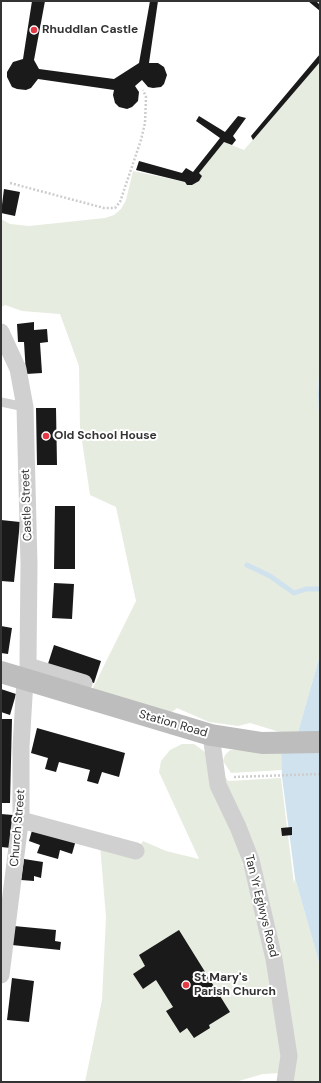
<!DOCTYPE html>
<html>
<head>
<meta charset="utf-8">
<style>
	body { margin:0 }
	#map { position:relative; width:321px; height:1083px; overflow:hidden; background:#fff; font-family:"DM Sans",sans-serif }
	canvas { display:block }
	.frame { position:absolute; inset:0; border:2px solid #333; pointer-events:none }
</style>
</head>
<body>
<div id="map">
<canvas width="321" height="1083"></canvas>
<div class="frame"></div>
</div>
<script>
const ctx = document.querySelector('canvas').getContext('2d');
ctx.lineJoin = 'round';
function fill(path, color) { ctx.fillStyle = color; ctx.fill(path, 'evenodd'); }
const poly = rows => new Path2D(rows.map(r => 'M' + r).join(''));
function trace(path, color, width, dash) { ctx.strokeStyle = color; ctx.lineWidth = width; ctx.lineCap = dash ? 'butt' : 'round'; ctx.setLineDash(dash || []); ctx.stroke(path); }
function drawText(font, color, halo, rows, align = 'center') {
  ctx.font = font + ' "DM Sans",sans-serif'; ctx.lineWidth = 4; ctx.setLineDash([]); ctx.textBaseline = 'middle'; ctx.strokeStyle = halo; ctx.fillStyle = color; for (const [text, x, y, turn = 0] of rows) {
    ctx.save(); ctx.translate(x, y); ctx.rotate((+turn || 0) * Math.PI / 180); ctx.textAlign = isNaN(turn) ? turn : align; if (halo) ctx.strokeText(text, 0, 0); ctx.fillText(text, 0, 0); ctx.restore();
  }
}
const green = poly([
	[320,62,320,355,318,395,320,432,320,655,298,732,283,733,250,723,238,726,209,722,177,708,168,715,91,692,136,601,116,507,90,495,80,427,79,366,60,314,22,311,5,305,1,307,1,219,10,224,29,226,105,218,114,215,121,209,126,200,133,171,185,182,187,185,224,142,244,150],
	[182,744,194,744,205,752,221,776,222,772,228,781,281,778,287,828,281,828,282,835,288,835,294,884,295,878,320,966,320,1082,294,1082,290,1033,280,963,270,913,251,844,242,865,249,866,266,944,278,1020,282,1057,280,1073,263,1074,235,1082,85,1082,102,1000,106,917,100,845,132,858,143,841,166,851,199,859,159,772,161,761,170,750],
	[230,750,281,751,282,770,231,773,223,761,225,755]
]);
const water = poly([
	[320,355,320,432,318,395],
	[320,655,320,966,295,878,282,777,281,751,298,732]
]);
const stream = poly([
	[247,565,270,576,294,593,306,589,320,589]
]);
const building = poly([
	[32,1,45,1,34,60,39,69,114,79,139,63,150,1,158,1,149,63,158,63,164,67,167,75,164,84,161,87,153,88,148,87,142,80,135,86,139,92,138,101,132,107,127,109,119,107,115,103,113,95,114,90,38,79,31,88,26,90,17,89,12,87,7,77,7,72,13,62,23,59],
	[308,1,316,1,320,5,320,11],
	[320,54,320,62,253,140,251,136],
	[199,116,225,132,238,116,246,118,233,136,236,140,232,145,224,142,199,173,202,176,199,181,192,185,187,185,185,182,136,170,139,161,182,173,186,168,193,172,220,138,196,121],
	[4,189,20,192,15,216,1,213],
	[34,322,34,330,47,329,48,342,40,343,42,373,26,374,24,342,18,342,17,324],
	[36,408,56,408,57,465,37,465],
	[55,506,75,506,75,569,54,569],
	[1,520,20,522,14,582,1,581],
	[54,583,74,584,72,619,52,618],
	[1,626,12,628,8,654,1,653],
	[54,645,101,661,94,683,47,667],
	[1,689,16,694,10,715,1,712],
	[1,719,12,719,10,803,1,803],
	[37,728,125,753,119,777,102,772,98,784,87,781,90,770,59,762,56,772,45,769,48,758,31,753],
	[1,814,13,815,11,848,1,847],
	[33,827,76,840,72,854,60,850,58,859,37,853,40,845,29,841],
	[292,827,292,835,282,836,281,828],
	[24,859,43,862,41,878,34,876,34,881,21,880],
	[14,926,56,930,55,941,61,942,60,950,12,945],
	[179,930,230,1012,209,1025,210,1028,194,1038,187,1028,180,1033,166,1011,173,1007,156,980,143,989,133,974,145,966,139,955],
	[12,978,34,981,29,1022,7,1020]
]);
const path = poly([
	[10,183,104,208,115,208,120,202,141,140,145,123,146,97,143,90],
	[234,777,320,774]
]);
const lane = poly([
	[1,402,25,407]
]);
const street = poly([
	[1,332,18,369,25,407,29,564,28,662,29,682],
	[28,666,84,683],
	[211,735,218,785,238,827,251,860,274,959,289,1056,285,1082],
	[21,820,136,851],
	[1,975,21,815,21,747,25,680]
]);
const secondary = poly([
	[1,672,211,735,262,743,320,742]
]);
const markers = [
	[34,30,4,"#e63946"],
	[46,436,4,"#e63946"],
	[186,985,4,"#e63946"]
];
const poiNames = [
	["Rhuddlan Castle",42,30],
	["Old School House",54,436],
	["St Mary's",194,978],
	["Parish Church",194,992]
];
const streetNames = [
	["Castle Street",27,505,-92],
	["Station Road",173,724,16],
	["Church Street",18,828,-85],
	["Tan Yr Eglwys Road",261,906,76]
];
fill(green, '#e6ecdf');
fill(water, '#cfe2ee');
trace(stream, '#cfe2ee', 5);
fill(building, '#1a1a1a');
trace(path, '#cdcdcd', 2.5, [2, 2]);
trace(lane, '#d0d0d0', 9);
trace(street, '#d0d0d0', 17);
trace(secondary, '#bdbdbd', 22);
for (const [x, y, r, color] of markers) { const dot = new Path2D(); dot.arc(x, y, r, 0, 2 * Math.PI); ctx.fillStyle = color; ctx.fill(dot); trace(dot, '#fff', 1.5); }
drawText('bold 12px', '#333', '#fff', poiNames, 'left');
drawText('12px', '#333', '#fff', streetNames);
</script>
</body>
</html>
